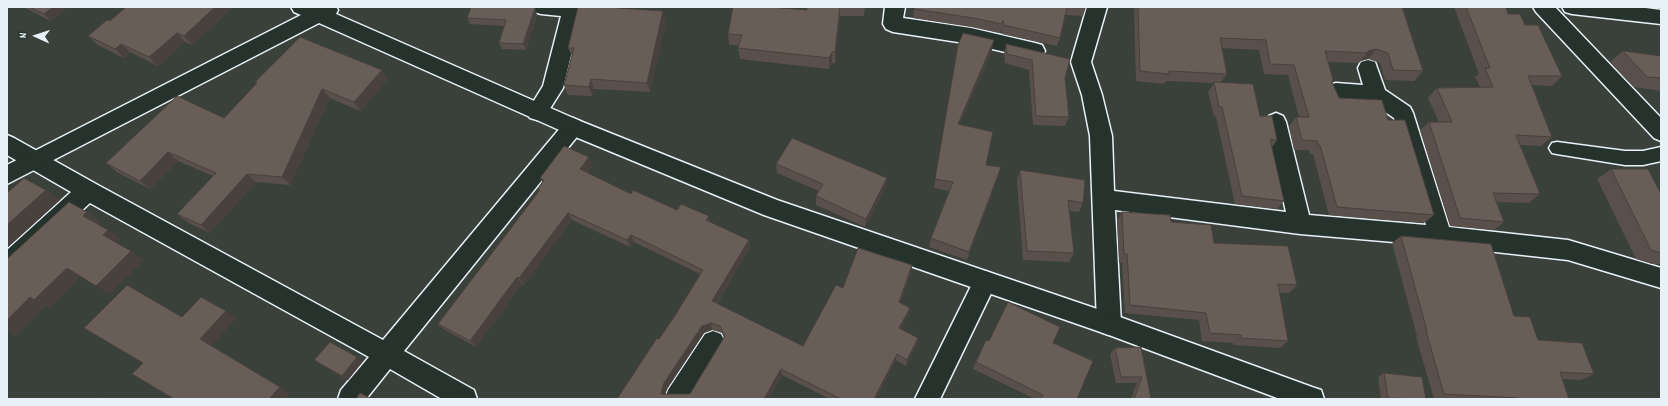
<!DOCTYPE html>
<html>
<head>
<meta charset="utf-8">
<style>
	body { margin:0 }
	#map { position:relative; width:1668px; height:406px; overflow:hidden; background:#3a403a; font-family:Dekko,sans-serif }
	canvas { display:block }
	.frame { position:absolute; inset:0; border:8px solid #e8f1f8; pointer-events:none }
	.north { position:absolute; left:16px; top:16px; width:40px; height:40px; -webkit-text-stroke:3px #26332d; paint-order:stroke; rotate:273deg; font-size:11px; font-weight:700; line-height:16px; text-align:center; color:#e8f1f8 }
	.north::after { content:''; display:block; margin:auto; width:14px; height:18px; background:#e8f1f8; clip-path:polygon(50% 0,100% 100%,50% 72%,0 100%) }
</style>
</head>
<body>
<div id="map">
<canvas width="1668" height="406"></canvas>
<div class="frame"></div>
<div class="north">N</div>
</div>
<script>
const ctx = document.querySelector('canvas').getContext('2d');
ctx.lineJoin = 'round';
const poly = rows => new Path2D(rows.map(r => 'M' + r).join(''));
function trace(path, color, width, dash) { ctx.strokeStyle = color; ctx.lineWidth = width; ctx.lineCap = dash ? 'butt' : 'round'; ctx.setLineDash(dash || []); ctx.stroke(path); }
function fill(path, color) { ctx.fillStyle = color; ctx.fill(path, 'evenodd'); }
const lane = poly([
	[1557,142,1625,151,1643,151,1661,147,1661,161,1643,165,1625,165,1557,154,1552,153,1549,148,1552,143,1557,142]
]);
const street = poly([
	[531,7,583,7,563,88,544,118,537,120,530,118,527,112,543,86,561,16,541,14,534,12,531,7],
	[885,7,905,7,903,18,971,28,1035,43,1042,45,1045,51,1042,57,1035,59,971,44,893,32,886,29,883,24,885,7],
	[1087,7,1107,7,1091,62,1102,95,1112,136,1114,191,1286,212,1266,122,1269,116,1276,113,1283,116,1286,122,1309,215,1426,225,1394,118,1372,103,1336,99,1329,97,1326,91,1329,85,1336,83,1363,85,1358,68,1361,62,1368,60,1375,62,1385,90,1410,107,1413,113,1449,227,1568,240,1661,268,1661,288,1568,260,1441,246,1300,234,1115,210,1121,324,1117,332,1109,335,1101,332,1097,324,1090,136,1082,95,1071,62,1087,7],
	[1533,7,1555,7,1661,118,1661,141,1654,138,1536,12,1533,7],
	[1562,7,1638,7,1661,10,1661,24,1572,14,1565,12,1562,7],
	[573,118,580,121,583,127,580,133,404,351,474,390,477,399,442,399,390,369,366,399,338,399,341,390,369,357,90,203,15,272,7,275,7,250,71,192,7,155,7,135,14,138,96,184,383,340,566,121,573,118],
	[985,271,993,274,997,281,940,399,915,399,977,274,985,271],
	[713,331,721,334,725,342,691,399,665,399,668,390,705,334,713,331]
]);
const secondary = poly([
	[291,7,336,7,338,10,336,14,580,121,777,200,1109,313,1312,387,1321,390,1324,399,1280,399,1109,335,764,215,566,133,319,23,7,184,7,165,301,15,294,12,291,7]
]);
const wall = poly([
	[23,7,67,7,51,21],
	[126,7,233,7,192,45,185,42,158,66,130,52,124,58,98,45,88,36,110,21],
	[807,7,865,7,864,16,840,16,835,63,832,63,829,69,740,59,738,48,739,45,729,45,728,34,807,10],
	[914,7,1086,7,1083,16,1065,15,1060,38,1057,46,1002,34,1001,29,1000,33,971,27,913,18],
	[1134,7,1402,7,1423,71,1414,81,1385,80,1380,63,1368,59,1361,61,1359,63,1328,62,1332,82,1339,98,1388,120,1434,215,1424,223,1329,215,1313,154,1310,154,1309,150,1294,150,1289,126,1296,117,1299,117,1288,75,1264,74,1259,50,1222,48,1227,74,1221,82,1260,116,1277,140,1272,147,1284,201,1277,209,1235,204,1216,117,1214,116,1208,92,1214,83,1166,81,1164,84,1136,81],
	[1454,7,1506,7,1508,14,1525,25,1562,76,1552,86,1532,85,1552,137,1541,146,1520,145,1540,194,1529,203,1497,202,1504,222,1494,230,1450,226,1420,130,1429,122,1439,122,1428,98,1437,88,1480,87,1475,77,1479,74],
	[622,9,663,11,666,21,650,92,594,89,592,96,568,95,564,85,572,56,568,48],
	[537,15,526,50,502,49,499,43,504,26,470,24,467,18],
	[1006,44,1065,78,1069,117,1065,126,1033,125,1029,70,1005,63,1004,53],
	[958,45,992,50,960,124,986,165,1001,167,998,177,967,260,929,247,931,238,949,191,934,188],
	[1623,51,1661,56,1661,91,1634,87,1610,62],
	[382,70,388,79,360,111,330,98,290,185,256,182,210,233,187,222,177,214,213,176,178,161,150,189,117,172,106,163,224,118,256,84,255,82],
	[589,157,593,166,587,173,631,194,710,222,749,240,750,247,717,304,803,346,843,288,912,265,911,272,900,303,909,314,901,329,918,338,917,344,906,366,896,360,876,399,830,399,782,375,769,399,617,399,676,314,700,274,634,242,630,247,572,220,524,285,522,284,476,347,445,330,438,324,539,191,538,189,542,182,540,178],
	[712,330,722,333,724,338,690,394,665,394,667,389,704,333],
	[776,164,886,186,865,227,816,205,816,196,819,191,777,173],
	[1611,169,1661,194,1661,264,1652,264,1636,259,1597,179],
	[1020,170,1083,203,1079,212,1069,211,1074,253,1069,262,1023,260,1017,180],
	[1122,212,1171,222,1214,243,1297,285,1289,293,1279,293,1288,341,1280,348,1234,345,1233,343,1202,341,1199,320,1125,313,1122,263,1119,263,1117,221],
	[1401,236,1514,316,1538,340,1594,374,1581,380,1562,379,1569,399,1434,399,1416,337,1417,336,1392,243],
	[989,341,1053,343,1077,399,1035,399,973,369,976,362],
	[1141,347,1151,399,1131,399,1137,383,1116,383,1110,354,1115,348],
	[314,360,363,361,348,380,320,364],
	[1384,373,1426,399,1381,399,1378,377]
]);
const shadedWall = poly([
	[53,7,67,7,51,21,44,14],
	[215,7,233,7,192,45,184,36],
	[617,7,622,7,620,18,617,8],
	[840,7,840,16,835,63,835,52],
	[535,8,537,15,526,50,523,44],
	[663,11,666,21,650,92,647,83],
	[177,33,185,42,158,66,149,57],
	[994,40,992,50,956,134,958,124],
	[121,44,130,52,124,58,115,49],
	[1376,49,1368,59,1361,61,1368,51],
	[832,52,832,63,829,69,829,58],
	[382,70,388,79,360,111,354,102],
	[591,79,594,89,592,96,589,87],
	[322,89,330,98,290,185,282,177],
	[168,152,178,161,150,189,140,181],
	[589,157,593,166,584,178,580,169],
	[1001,167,998,177,967,260,969,252],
	[247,174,256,182,210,233,201,225],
	[887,178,886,186,865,227,866,219],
	[46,190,60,200,7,248,7,225],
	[87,212,100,221,97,225,83,216],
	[568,213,572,220,524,285,519,278],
	[709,216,710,224,706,220],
	[108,230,121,239,116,244,103,235],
	[631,235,634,242,630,247,627,240],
	[749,240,750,247,714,308,712,301],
	[131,251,144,260,110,294,96,286],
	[912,265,911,272,898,309,899,302],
	[67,268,81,276,49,308,45,306,15,336,8,332,7,333,7,320,30,297],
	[517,277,522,284,476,347,470,341],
	[910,308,909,314,898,334,899,328],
	[226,311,237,318,211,346,200,339],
	[711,323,712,330,704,333,667,389,664,399,661,394,664,383,702,326],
	[918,338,917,344,906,366,907,360],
	[897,354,896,360,876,399,874,399],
	[357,357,363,361,348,380,342,376],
	[781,369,782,375,769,399,764,399],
	[280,387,290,393,285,399,269,399]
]);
const building = poly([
	[29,7,53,7,44,14,29,7],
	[126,7,215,7,184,36,177,33,149,57,121,44,115,49,88,36,107,20,110,21,126,7],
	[471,7,532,7,535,8,523,44,499,43,506,20,467,18,471,7],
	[578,7,617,7,617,8,663,11,647,83,591,79,589,87,564,85,574,48,568,48,578,7],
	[733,7,769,7,807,10,807,7,840,7,835,52,832,52,829,58,738,48,742,35,728,34,733,7],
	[914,7,1067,7,1060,38,1004,25,1003,20,1002,24,973,18,914,9,914,7],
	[1138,7,1402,7,1423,71,1393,70,1388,53,1376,49,1368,51,1367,53,1325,51,1333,79,1332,82,1339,98,1382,100,1388,120,1405,120,1434,215,1337,207,1320,145,1318,145,1317,141,1302,140,1296,117,1309,117,1294,65,1270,64,1266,40,1220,38,1227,74,1169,71,1169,74,1140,71,1138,7],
	[1466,7,1506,7,1508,14,1520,14,1525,25,1538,25,1562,76,1528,76,1552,137,1516,135,1540,194,1493,193,1504,222,1460,218,1429,122,1452,122,1437,88,1493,87,1485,68,1490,68,1466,7],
	[963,33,994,40,958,124,993,132,986,165,1001,167,969,252,931,238,953,182,935,179,958,45,963,33],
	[300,37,382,70,354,102,322,89,282,177,247,174,201,225,177,214,216,173,168,152,140,181,106,163,177,96,224,118,257,83,255,82,300,37],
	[1006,44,1070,59,1065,78,1069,117,1036,116,1032,60,1007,54,1006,44],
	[1623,51,1661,56,1661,78,1647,77,1623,51],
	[1214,82,1253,84,1260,116,1272,116,1277,140,1270,139,1284,201,1242,196,1222,107,1219,107,1214,82],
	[792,138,887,178,866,219,816,196,823,184,776,164,792,138],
	[564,146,589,157,580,169,631,194,633,190,677,210,681,204,709,216,706,220,749,240,712,301,803,346,836,285,843,288,858,248,912,265,899,302,910,308,899,328,918,338,907,360,897,354,874,399,841,399,781,369,764,399,617,399,657,338,659,339,676,314,703,270,631,235,627,240,568,213,519,278,517,277,470,341,438,324,540,190,538,189,544,180,540,178,564,146],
	[711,323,720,326,725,336,690,394,661,394,664,383,702,326,711,323],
	[1611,169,1648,169,1661,194,1661,253,1651,250,1611,169],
	[1020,170,1085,180,1083,203,1068,200,1074,253,1027,251,1020,170],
	[24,178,46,190,7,225,7,193,24,178],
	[69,202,87,212,83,216,108,230,103,235,131,251,96,286,67,268,34,300,30,297,7,320,7,259,69,202],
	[1122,212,1170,215,1171,222,1211,225,1214,243,1288,246,1297,285,1278,284,1288,341,1241,338,1241,335,1210,333,1206,313,1130,305,1127,254,1124,254,1122,212],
	[1401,236,1491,244,1514,316,1530,317,1538,340,1582,343,1594,374,1560,372,1569,399,1518,399,1518,398,1444,394,1426,331,1427,331,1401,236],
	[127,285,182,317,201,297,226,311,200,339,280,387,269,399,174,399,132,374,143,363,84,328,127,285],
	[1008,302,1060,327,1053,343,1093,361,1077,399,1041,399,1043,395,976,362,986,340,989,341,1008,302],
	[330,342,357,357,342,376,314,360,330,342],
	[1141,347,1151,399,1134,399,1142,377,1121,377,1115,348,1141,347],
	[1384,373,1422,377,1426,399,1388,398,1384,373],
	[360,393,372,399,356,399,360,393],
	[99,397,102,399,97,399,99,397]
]);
trace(lane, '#e8f1f8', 3);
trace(street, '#e8f1f8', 3);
trace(secondary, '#e8f1f8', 3);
fill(lane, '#26332d');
fill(street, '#26332d');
fill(secondary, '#26332d');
fill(wall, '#59504b');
fill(shadedWall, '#49413d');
fill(building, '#685d57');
trace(building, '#49413d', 1);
</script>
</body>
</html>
